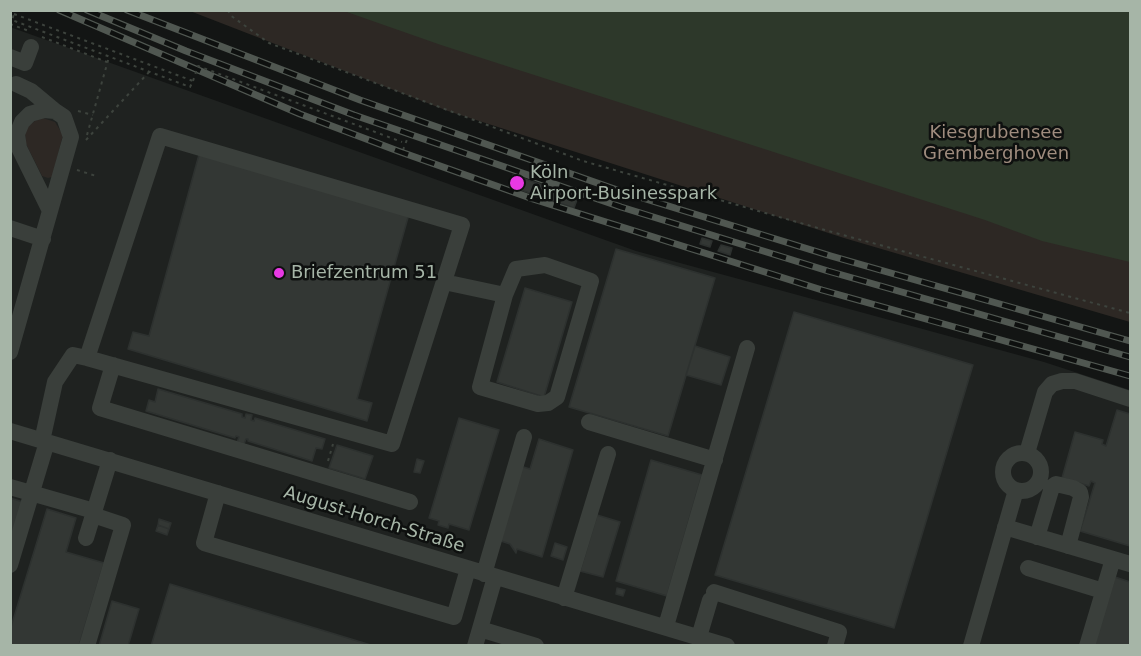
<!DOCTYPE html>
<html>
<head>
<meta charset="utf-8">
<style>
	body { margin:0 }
	#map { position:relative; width:1141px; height:656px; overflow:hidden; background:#131514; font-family:"DejaVu Sans",sans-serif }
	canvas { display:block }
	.frame { position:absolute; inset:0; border:12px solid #a6b5a7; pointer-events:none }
</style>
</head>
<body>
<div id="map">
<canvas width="1141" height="656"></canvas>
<div class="frame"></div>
</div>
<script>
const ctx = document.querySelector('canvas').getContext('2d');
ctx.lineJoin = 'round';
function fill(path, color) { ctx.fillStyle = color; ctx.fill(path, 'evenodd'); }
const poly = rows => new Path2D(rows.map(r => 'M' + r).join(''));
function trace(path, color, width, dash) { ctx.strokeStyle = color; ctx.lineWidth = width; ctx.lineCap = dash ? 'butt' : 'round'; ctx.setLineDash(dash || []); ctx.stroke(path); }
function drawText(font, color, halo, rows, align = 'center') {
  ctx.font = font + ' "DejaVu Sans",sans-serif'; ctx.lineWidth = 5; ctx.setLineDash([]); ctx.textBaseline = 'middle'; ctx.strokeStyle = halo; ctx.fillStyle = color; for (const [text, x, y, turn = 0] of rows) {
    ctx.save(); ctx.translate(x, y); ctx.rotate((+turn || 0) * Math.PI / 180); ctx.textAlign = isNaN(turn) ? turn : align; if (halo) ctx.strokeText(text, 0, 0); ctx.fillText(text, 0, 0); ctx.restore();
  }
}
const built = poly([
	[10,27,636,251,1044,362,1130,390,1130,645,11,645]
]);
const green = poly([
	[190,11,1130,11,1130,322,844,238,448,111],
	[43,118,55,122,63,135,52,177,48,178,42,176,26,144,25,133,27,127,35,121]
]);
const water = poly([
	[344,11,1130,11,1130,262,1042,241,985,220,441,45]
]);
const building = poly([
	[200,151,409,214,357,399,372,403,367,421,128,349,133,332,149,336,200,151],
	[513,175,578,197,574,208,509,186,513,175],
	[702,238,712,241,710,247,700,244,702,238],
	[721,245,732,248,730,255,718,251,721,245],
	[616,249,715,278,668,436,569,407,616,249],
	[525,288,572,302,544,397,497,382,525,288],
	[794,312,973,365,894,628,715,575,794,312],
	[695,346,730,357,721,385,686,375,695,346],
	[158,389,242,414,242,417,245,418,246,414,252,415,251,420,254,421,255,418,325,439,322,449,316,448,312,461,248,441,248,439,246,439,244,444,237,442,239,437,236,436,235,438,146,411,149,400,155,402,158,389],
	[1117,410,1130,414,1130,546,1080,531,1095,483,1091,481,1089,486,1062,478,1075,432,1103,440,1102,444,1106,446,1117,410],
	[459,418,499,430,469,530,449,524,448,528,438,525,439,521,429,518,459,418],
	[539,439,573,450,542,557,517,549,516,553,510,544,498,540,520,466,530,469,539,439],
	[337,445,373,456,365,479,329,468,337,445],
	[417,459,424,461,420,473,414,472,417,459],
	[651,460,702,475,667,596,616,581,651,460],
	[10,498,23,502,10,543,10,498],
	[47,509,76,518,66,552,104,563,79,646,13,646,10,645,10,630,47,509],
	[597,515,620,522,603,577,580,571,597,515],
	[159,519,171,523,169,529,158,525,159,519],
	[158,525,169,529,167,535,156,531,158,525],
	[555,543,567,547,563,560,551,556,555,543],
	[1115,577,1130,582,1130,646,1093,646,1115,577],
	[170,584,374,646,151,646,170,584],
	[617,588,625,590,623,596,616,594,617,588],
	[112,601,139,609,128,646,99,646,112,601]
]);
const path = poly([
	[228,10,230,15,269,43,583,161,832,232,1130,313],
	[14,14,193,81,190,87,12,20,14,14],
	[10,24,29,31],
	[42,37,107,62],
	[78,111,93,115],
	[87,135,109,57],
	[86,140,149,72],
	[403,150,408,137],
	[77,170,96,176],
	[328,461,333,444]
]);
const minor = poly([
	[10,57,25,63,31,47],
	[16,84,31,91,55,111],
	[160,136,462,225,392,444,87,358,160,136],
	[10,228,43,239],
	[545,265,591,281,557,397,548,403,538,404,480,387,505,295,516,269,545,265],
	[444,282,505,295],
	[10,352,71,137,64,117,55,111,44,110,30,114,22,122,17,134,19,148,50,211],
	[113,365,100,408,410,502],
	[589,422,715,460],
	[10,431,727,646],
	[42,441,55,382,73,355,87,358],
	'1003 472a19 19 0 1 1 38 0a19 19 0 1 1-38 0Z',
	[1027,453,1045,392,1052,384,1062,381,1075,381,1130,399],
	[10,487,94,511],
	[218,493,204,543,454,617,468,569],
	[1005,527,1130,564],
	[1037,537,1052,487,1056,484,1073,488,1080,492,1081,497,1068,546],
	[86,538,110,460],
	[10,565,47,442],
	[1028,568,1103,591],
	[484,574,524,437],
	[714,592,839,632,835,646],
	[564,598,608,454],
	[666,626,747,348],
	[480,629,536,646],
	[699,637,710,600],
	[87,646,123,525,93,515],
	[475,646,495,577],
	[971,646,1016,490],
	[1087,646,1113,559]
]);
const rail = poly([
	[59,10,300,114,398,151,533,199,822,290,1130,376],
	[87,10,186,51,354,115,621,207,828,271,1130,357],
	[127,10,360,100,623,192,831,256,1130,341]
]);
const pathBridge = poly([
	[193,81,198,66,402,142]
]);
const markers = [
	[517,183,8,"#e839e4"],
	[279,273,6,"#e839e4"]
];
const parkNames = [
	["Kiesgrubensee",996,133],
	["Gremberghoven",996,154]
];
const poiNames = [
	["Köln",530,173],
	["Airport-Businesspark",530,194],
	["Briefzentrum 51",291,273]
];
const streetNames = [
	["August-Horch-Straße",374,520,17]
];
fill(built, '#1f2220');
fill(green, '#2d2824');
fill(water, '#2d382a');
fill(building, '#333734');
trace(building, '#2d312f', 1.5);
trace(path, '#3d433d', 2, [3, 4.5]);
trace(minor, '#3a3f3b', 16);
trace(rail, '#505751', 7);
trace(rail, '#0e100f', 4.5, [14]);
trace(pathBridge, '#3d433d', 2, [3, 4.5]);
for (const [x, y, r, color] of markers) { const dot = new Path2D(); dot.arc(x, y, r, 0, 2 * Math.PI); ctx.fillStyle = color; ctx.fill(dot); trace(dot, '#0e100f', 2); }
drawText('18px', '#9f8c7e', '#0e100f', parkNames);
drawText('18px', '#a6b5a7', '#0e100f', poiNames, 'left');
drawText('18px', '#a6b5a7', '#0e100f', streetNames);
</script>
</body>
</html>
